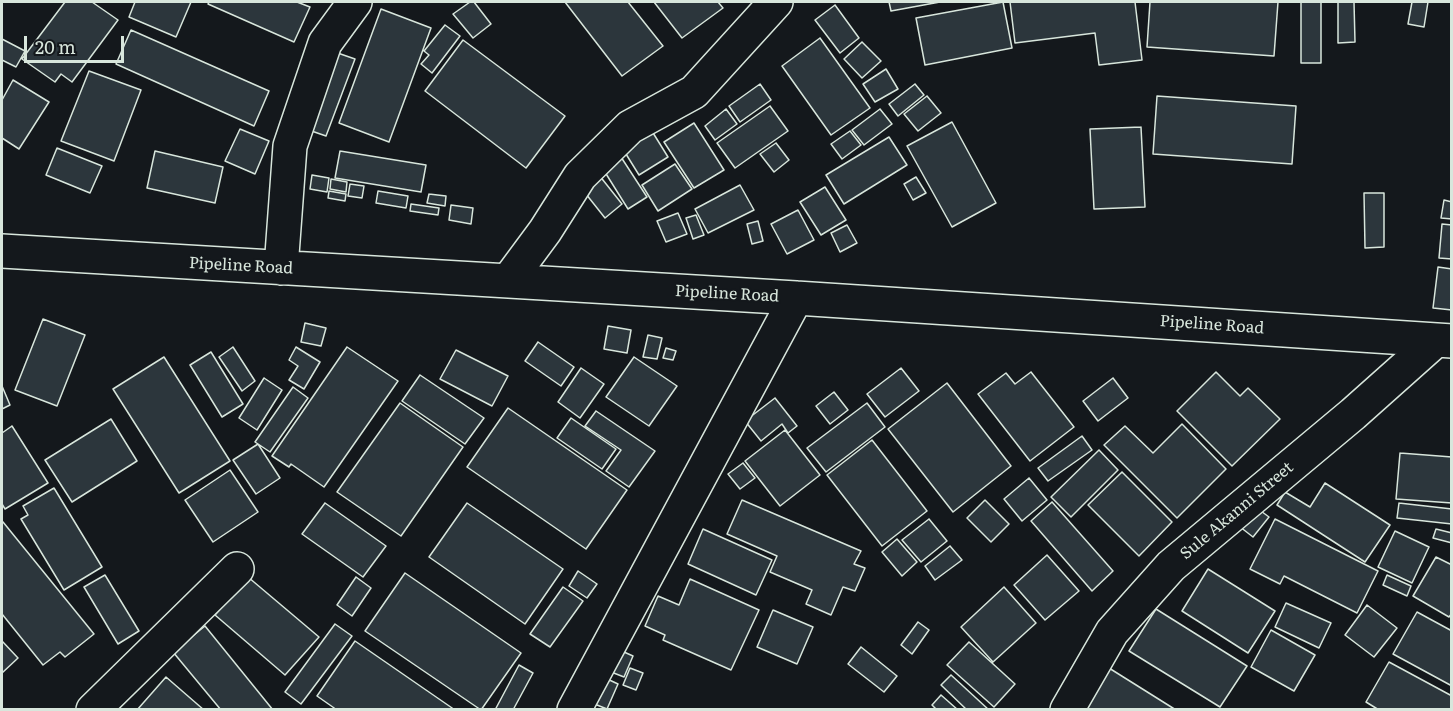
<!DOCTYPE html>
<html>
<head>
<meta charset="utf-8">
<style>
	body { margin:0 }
	#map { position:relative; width:1453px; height:711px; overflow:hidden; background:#14181c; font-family:Literata,serif }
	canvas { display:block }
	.frame { position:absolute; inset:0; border:3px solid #d8e6dc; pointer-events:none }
	.scale { position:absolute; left:24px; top:36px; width:100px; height:27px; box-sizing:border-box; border:3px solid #d8e6dc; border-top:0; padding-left:8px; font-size:18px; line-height:21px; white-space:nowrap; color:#d8e6dc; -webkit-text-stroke:4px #14181c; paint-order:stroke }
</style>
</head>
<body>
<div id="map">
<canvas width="1453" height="711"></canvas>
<div class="frame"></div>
<div class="scale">20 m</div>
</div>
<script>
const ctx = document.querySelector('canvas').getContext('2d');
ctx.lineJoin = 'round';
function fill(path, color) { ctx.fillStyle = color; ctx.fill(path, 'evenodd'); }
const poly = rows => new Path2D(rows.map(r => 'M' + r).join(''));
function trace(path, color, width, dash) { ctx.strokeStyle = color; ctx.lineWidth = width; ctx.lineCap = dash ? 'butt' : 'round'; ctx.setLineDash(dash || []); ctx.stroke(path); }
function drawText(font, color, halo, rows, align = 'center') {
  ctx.font = font + ' Literata,serif'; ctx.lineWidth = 4.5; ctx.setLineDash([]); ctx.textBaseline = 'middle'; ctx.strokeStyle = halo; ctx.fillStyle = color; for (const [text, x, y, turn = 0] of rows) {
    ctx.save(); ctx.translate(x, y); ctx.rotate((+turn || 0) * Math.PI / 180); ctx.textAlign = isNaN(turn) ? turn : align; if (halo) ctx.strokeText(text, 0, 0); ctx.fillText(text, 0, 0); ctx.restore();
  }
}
const building = poly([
	[65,2,92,2,118,20,72,82,61,74,55,82,22,59,65,2],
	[135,2,191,2,176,37,129,17,135,2],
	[209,2,297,2,310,7,294,42,208,4,209,2],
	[470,2,474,2,491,24,473,38,453,14,470,2],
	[565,2,628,2,663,46,622,76,565,2],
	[654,2,718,2,723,8,682,38,654,2],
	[889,2,940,2,891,11,889,2],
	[1003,2,1012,48,925,65,916,18,1003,2],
	[1010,2,1135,2,1142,60,1099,65,1095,33,1015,43,1010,2],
	[1150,2,1278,2,1274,56,1147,47,1150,2],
	[1301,2,1321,2,1321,63,1301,63,1301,2],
	[1338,2,1354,2,1355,42,1338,43,1338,2],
	[1412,2,1428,2,1424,27,1408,24,1412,2],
	[835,5,859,38,840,53,815,20,835,5],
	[381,9,431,28,389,142,339,123,381,9],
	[445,25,460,36,432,73,421,64,429,55,424,51,445,25],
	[131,30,269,91,254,126,116,64,131,30],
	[820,38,870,108,831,135,782,66,820,38],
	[2,39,25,51,16,67,2,60,2,39],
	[463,40,565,116,526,168,425,91,463,40],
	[862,42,881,61,862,78,844,59,862,42],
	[329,50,355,59,326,136,300,127,329,50],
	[886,69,898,89,875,102,863,84,886,69],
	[89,71,141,90,114,161,61,141,89,71],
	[13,80,49,102,19,149,2,138,2,100,13,80],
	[760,84,771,100,740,122,729,106,760,84],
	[915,84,924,95,898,116,889,104,915,84],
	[927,96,941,113,918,131,904,114,927,96],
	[1157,96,1296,106,1292,164,1153,154,1157,96],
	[770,106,788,131,735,168,717,143,770,106],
	[726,109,737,124,715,140,705,126,726,109],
	[880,109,892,124,864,145,852,130,880,109],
	[952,122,996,203,952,227,907,146,952,122],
	[694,123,724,170,694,188,664,142,694,123],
	[1141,127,1145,207,1094,209,1090,129,1141,127],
	[650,128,668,157,639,175,621,146,650,128],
	[240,129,269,141,255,174,225,161,240,129],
	[850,131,861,145,842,159,831,144,850,131],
	[889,137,907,165,844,204,826,175,889,137],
	[776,143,789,160,774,172,760,154,776,143],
	[57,148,102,166,90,193,46,175,57,148],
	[155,151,223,167,215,203,147,188,155,151],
	[340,151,426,165,421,192,335,178,340,151],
	[621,157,647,197,628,209,603,169,621,157],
	[675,164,692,189,658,211,642,185,675,164],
	[312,175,329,178,327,192,310,189,312,175],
	[599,175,622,204,605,218,582,189,599,175],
	[916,177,926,193,913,200,904,184,916,177],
	[331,179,347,182,346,192,330,189,331,179],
	[350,184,364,186,362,198,348,196,350,184],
	[740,185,754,210,708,233,695,209,740,185],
	[825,187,846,220,821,235,800,202,825,187],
	[329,191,346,194,345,201,328,198,329,191],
	[378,191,408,196,406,208,376,203,378,191],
	[1364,193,1384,193,1384,247,1365,248,1364,193],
	[429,194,446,196,445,206,427,203,429,194],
	[1444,200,1452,202,1452,219,1441,218,1444,200],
	[411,204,439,208,438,215,410,211,411,204],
	[451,205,473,208,471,224,449,220,451,205],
	[798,210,814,240,787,254,771,224,798,210],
	[678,213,687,234,666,242,657,221,678,213],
	[696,215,704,235,693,239,686,218,696,215],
	[758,221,763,241,752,244,747,224,758,221],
	[1442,224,1452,225,1452,259,1439,258,1442,224],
	[847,225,857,243,840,252,831,233,847,225],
	[1438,267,1452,269,1452,310,1433,308,1438,267],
	[43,319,85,335,57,406,15,390,43,319],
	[305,323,326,328,321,346,301,342,305,323],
	[608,326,631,330,627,353,604,349,608,326],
	[648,335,662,338,657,359,643,357,648,335],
	[538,342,574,367,561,386,525,361,538,342],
	[233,347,255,381,242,391,219,357,233,347],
	[296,347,320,362,304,389,289,380,298,366,289,360,296,347],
	[347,347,398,381,324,487,291,464,289,467,272,456,347,347],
	[666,348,676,351,673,360,663,358,666,348],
	[456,350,508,376,492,406,440,379,456,350],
	[211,352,243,404,222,417,190,365,211,352],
	[164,357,230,461,179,493,113,389,164,357],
	[634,357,677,386,649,426,606,397,634,357],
	[581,368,604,384,580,418,558,402,581,368],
	[901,368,919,391,885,417,867,394,901,368],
	[1031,372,1074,427,1030,461,978,394,1006,373,1015,384,1031,372],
	[1216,372,1240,396,1248,388,1280,419,1232,466,1177,411,1216,372],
	[420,375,484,418,465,444,402,401,420,375],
	[264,378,282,390,257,430,239,418,264,378],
	[1113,378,1128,398,1098,421,1083,401,1113,378],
	[947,383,1011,466,953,512,888,429,947,383],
	[2,386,10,405,2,409,2,386],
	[293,387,308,398,270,452,255,442,293,387],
	[834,392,848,410,830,424,816,406,834,392],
	[775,398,797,426,788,433,782,424,761,441,745,421,775,398],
	[400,403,463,447,401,536,337,492,400,403],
	[867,403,885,427,826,472,807,448,867,403],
	[508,408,627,490,586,549,467,467,508,408],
	[596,411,655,451,629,487,606,471,621,450,585,426,596,411],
	[571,418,616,449,602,469,557,438,571,418],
	[111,419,137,461,72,502,45,460,111,419],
	[1182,424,1226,469,1177,518,1104,445,1125,426,1153,453,1182,424],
	[12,426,48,483,5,509,2,504,2,433,12,426],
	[785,430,820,475,780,506,745,461,785,430],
	[1082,436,1092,450,1048,481,1038,468,1082,436],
	[872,440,927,511,882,546,827,475,872,440],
	[258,444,280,478,256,494,233,460,258,444],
	[1099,450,1118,470,1071,517,1051,497,1099,450],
	[1400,453,1452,457,1452,503,1396,499,1400,453],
	[743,463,755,478,740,489,728,474,743,463],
	[230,470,258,512,213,542,185,500,230,470],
	[1122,472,1172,522,1139,556,1088,505,1122,472],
	[1029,478,1047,500,1022,521,1004,499,1029,478],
	[1325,483,1390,525,1365,562,1277,505,1285,492,1310,507,1325,483],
	[54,488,102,567,64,590,21,519,28,515,23,506,54,488],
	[742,500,861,551,854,564,865,568,855,591,843,587,831,615,806,604,812,590,770,572,777,556,727,534,742,500],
	[985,500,1009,524,991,542,967,518,985,500],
	[1052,502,1113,571,1092,591,1031,521,1052,502],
	[325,503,386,546,363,577,302,534,325,503],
	[467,503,563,569,525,624,429,557,467,503],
	[1250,503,1269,517,1253,537,1235,523,1250,503],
	[1399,503,1452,509,1452,524,1397,518,1399,503],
	[929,519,947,541,921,562,902,540,929,519],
	[1275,519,1378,571,1357,613,1284,576,1280,584,1250,569,1275,519],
	[3,522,94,634,65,657,60,652,43,665,2,614,2,523,3,522],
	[703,529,772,560,756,595,688,564,703,529],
	[1436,529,1452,533,1452,543,1433,538,1436,529],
	[1395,531,1429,547,1412,583,1378,567,1395,531],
	[897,539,917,562,902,576,882,552,897,539],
	[950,546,962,560,935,580,925,566,950,546],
	[1047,555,1079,591,1045,620,1014,585,1047,555],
	[1436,557,1452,565,1452,613,1449,617,1413,596,1436,557],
	[1208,569,1275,611,1248,653,1182,611,1208,569],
	[578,571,597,584,587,598,569,586,578,571],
	[405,573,521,653,481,710,365,631,405,573],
	[105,575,139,631,118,644,84,587,105,575],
	[1387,575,1411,586,1407,596,1383,585,1387,575],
	[248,577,319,637,285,675,215,615,248,577],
	[356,577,371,588,352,616,337,605,356,577],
	[690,579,759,610,731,670,663,640,665,635,645,626,658,596,679,605,690,579],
	[563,587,583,601,550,647,530,634,563,587],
	[1004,587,1036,623,993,662,961,627,1004,587],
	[1286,603,1331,623,1319,648,1275,627,1286,603],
	[1367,605,1397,628,1374,657,1345,635,1367,605],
	[1156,609,1247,666,1220,707,1129,651,1156,609],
	[773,610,813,627,797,664,757,647,773,610],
	[1417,612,1452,631,1452,686,1393,654,1417,612],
	[918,622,929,630,912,654,901,645,918,622],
	[335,624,352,636,301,704,285,692,335,624],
	[205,626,273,710,221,710,173,652,205,626],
	[1271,630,1315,655,1294,691,1251,667,1271,630],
	[2,641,18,658,2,673,2,641],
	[355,641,455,710,337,710,317,696,355,641],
	[969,642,1015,684,994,707,947,665,969,642],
	[861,647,897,676,884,692,848,664,861,647],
	[615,648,633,656,624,677,606,670,615,648],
	[1389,662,1452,696,1452,710,1379,710,1366,702,1389,662],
	[1101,663,1176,710,1071,710,1101,663],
	[519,665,533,673,513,710,495,710,519,665],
	[630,668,643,673,636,690,623,685,630,668],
	[951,675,989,710,967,710,941,685,951,675],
	[166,677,204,710,137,710,166,677],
	[603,677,618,684,607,709,592,703,603,677],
	[941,695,958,710,937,710,932,705,941,695]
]);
const minor = poly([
	[2,251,796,298,1452,341],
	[281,268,290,146,325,43,355,2],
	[508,281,545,231,580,176,630,127,694,92,776,2],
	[93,710,237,569],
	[574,710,796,298],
	[1067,710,1112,632,1171,566,1353,414,1436,340]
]);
const streetNames = [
	["Pipeline Road",241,266,3],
	["Pipeline Road",727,294,3],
	["Pipeline Road",1212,325,4],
	["Sule Akanni Street",1237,511,-40]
];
fill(building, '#2c363c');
trace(building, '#d8e6dc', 1.5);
trace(minor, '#d8e6dc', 36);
trace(minor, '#14181c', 33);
drawText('16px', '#d8e6dc', '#14181c', streetNames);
</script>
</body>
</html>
